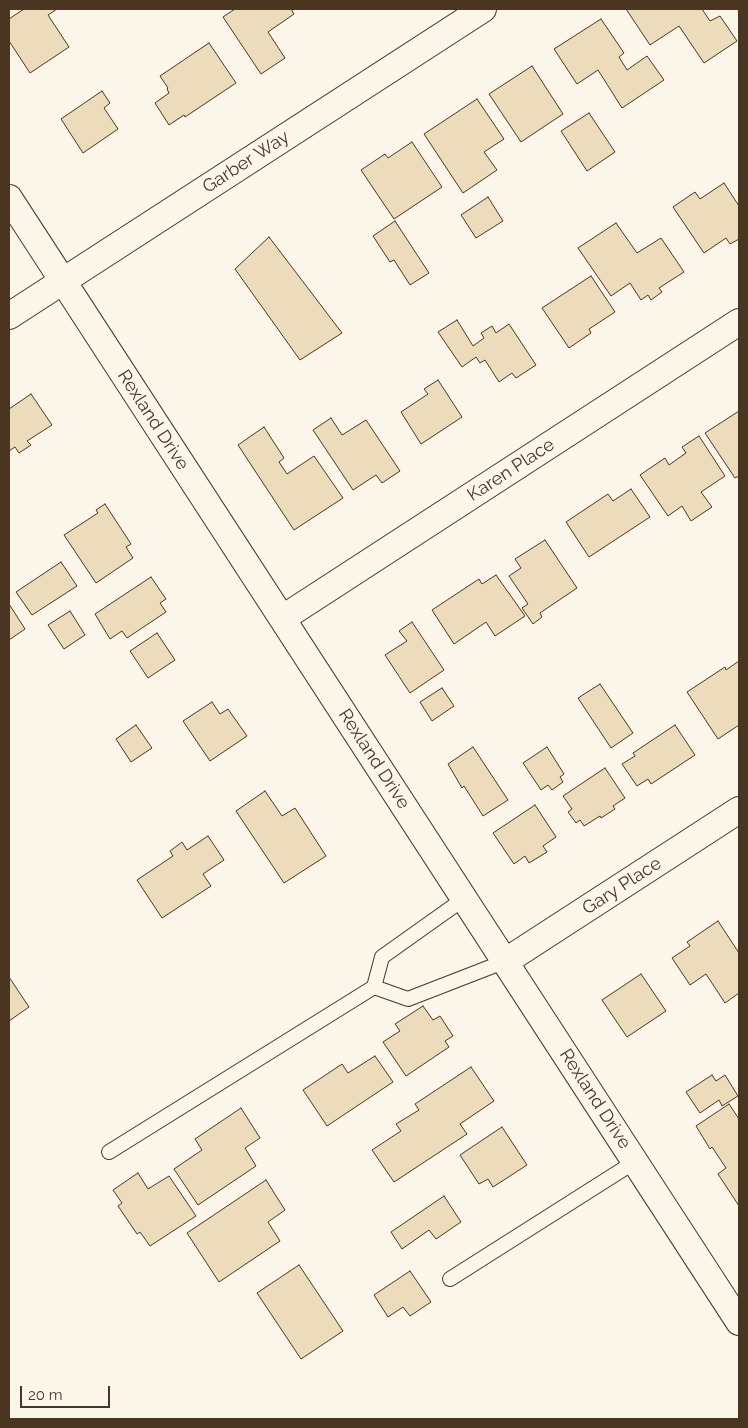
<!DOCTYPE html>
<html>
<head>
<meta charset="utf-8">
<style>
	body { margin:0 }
	#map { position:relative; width:748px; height:1428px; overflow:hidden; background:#fbf6e9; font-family:Raleway,sans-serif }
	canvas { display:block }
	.frame { position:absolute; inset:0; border:10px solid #4a3520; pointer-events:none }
	.scale { position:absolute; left:20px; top:1386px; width:90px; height:22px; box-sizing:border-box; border:2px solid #4a3520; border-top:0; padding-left:6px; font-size:15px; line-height:18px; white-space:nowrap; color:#4a3520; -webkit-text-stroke:4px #fbf6e9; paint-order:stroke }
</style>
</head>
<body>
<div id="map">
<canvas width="748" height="1428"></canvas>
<div class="frame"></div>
<div class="scale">20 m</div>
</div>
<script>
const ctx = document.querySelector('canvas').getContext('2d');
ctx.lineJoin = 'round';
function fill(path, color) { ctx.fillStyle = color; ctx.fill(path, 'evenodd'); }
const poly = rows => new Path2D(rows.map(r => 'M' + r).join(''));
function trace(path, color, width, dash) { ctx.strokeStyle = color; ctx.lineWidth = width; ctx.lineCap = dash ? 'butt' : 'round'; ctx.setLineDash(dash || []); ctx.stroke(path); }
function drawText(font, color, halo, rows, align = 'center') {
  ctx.font = font + ' Raleway,sans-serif'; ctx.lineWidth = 4; ctx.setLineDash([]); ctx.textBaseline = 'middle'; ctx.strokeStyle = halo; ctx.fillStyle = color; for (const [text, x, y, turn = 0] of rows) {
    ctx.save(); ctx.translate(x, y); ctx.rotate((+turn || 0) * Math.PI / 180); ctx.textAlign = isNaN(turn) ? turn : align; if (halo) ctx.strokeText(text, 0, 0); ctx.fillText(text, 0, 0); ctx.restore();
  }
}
const building = poly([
	[24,9,57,9,48,15,69,47,30,73,9,41,9,19,24,9],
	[235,9,291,9,294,14,268,32,285,58,261,74,223,17,235,9],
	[626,9,702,9,710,21,720,16,737,41,704,63,679,26,650,45,626,9],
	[601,19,624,53,619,57,627,70,647,56,664,80,622,108,598,70,577,84,554,49,601,19],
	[209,43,236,83,185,117,184,115,169,125,155,103,169,93,167,89,168,88,160,76,209,43],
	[532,66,563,114,521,142,489,94,532,66],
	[102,91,110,103,104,108,118,129,83,153,61,119,102,91],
	[477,99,504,139,484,152,497,170,463,193,424,134,477,99],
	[589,113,615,152,587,171,561,131,589,113],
	[412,142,442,187,394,219,361,170,385,154,388,158,412,142],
	[724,183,739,206,739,239,730,244,726,238,704,253,673,207,695,192,700,199,724,183],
	[488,197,503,221,476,238,461,215,488,197],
	[395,221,429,273,410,285,394,260,390,262,373,236,395,221],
	[616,223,637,253,661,238,684,272,659,288,662,292,651,300,648,295,641,300,630,283,611,296,578,248,616,223],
	[269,237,342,333,300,360,235,269,269,237],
	[591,276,615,312,589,329,591,333,569,348,542,308,591,276],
	[457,320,473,346,484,338,481,333,492,326,496,333,509,324,536,365,516,378,512,373,499,382,485,360,480,363,476,357,462,367,438,332,457,320],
	[438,380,462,417,421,444,401,412,428,394,424,389,438,380],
	[31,394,52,425,27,441,31,445,19,453,15,447,9,451,9,409,31,394],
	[739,411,739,476,735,478,705,433,739,411],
	[331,418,342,435,366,420,400,471,382,483,376,475,353,490,313,430,331,418],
	[264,427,284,458,279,462,287,474,314,456,343,498,294,530,238,445,264,427],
	[699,436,725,476,701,492,712,507,691,521,682,506,668,516,640,475,665,458,669,465,686,453,682,447,699,436],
	[631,489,650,517,589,557,566,522,608,494,613,501,631,489],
	[105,504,131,544,126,547,133,558,96,583,64,535,98,513,96,510,105,504],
	[545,540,577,588,540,613,542,617,533,624,522,608,528,604,509,576,521,568,515,559,545,540],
	[61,562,77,586,32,615,16,592,61,562],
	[496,575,525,616,495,636,486,622,454,644,432,610,479,579,482,584,496,575],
	[151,577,166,599,160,603,166,612,127,638,122,631,110,639,95,614,151,577],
	[9,604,25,629,9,640,9,604],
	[70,611,85,635,64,649,48,625,70,611],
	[412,622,444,670,410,693,385,655,407,641,399,631,412,622],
	[157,633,175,660,148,678,130,651,157,633],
	[739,661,739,725,718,739,687,692,725,667,726,670,739,661],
	[600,684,633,733,611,748,578,698,600,684],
	[442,688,454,706,432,721,420,702,442,688],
	[212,702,220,714,228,709,247,736,210,761,183,721,212,702],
	[136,725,152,748,131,762,116,739,136,725],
	[675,725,695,755,651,784,648,779,637,786,622,764,635,756,633,753,675,725],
	[473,747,508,800,483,816,464,786,462,788,448,764,473,747],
	[547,747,564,774,560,777,563,782,552,790,548,785,541,790,523,763,547,747],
	[605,768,625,798,613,806,615,809,601,818,600,816,584,826,580,820,576,823,568,812,572,809,563,796,605,768],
	[265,791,282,816,295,808,326,856,284,883,236,811,265,791],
	[535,805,556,837,543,846,547,852,529,863,525,856,514,864,493,833,535,805],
	[208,836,224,860,203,874,211,886,162,918,137,880,173,856,170,851,182,842,187,850,208,836],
	[718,921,739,953,739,993,725,1003,706,974,690,985,672,958,690,946,687,942,718,921],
	[641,974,666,1011,627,1037,602,1000,641,974],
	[9,977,29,1007,9,1021,9,977],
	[423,1006,433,1020,440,1016,453,1036,445,1041,449,1047,406,1076,383,1042,400,1031,395,1024,423,1006],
	[375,1056,393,1082,327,1126,303,1090,342,1064,348,1073,375,1056],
	[471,1067,494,1101,460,1124,467,1134,394,1182,372,1150,401,1131,396,1124,419,1110,415,1104,471,1067],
	[712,1075,716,1081,725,1075,738,1096,722,1106,719,1100,700,1113,686,1092,712,1075],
	[729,1104,739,1119,739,1206,718,1174,726,1168,712,1147,710,1149,696,1126,729,1104],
	[241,1108,260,1138,245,1148,256,1166,198,1205,174,1169,202,1150,195,1139,241,1108],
	[502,1127,527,1165,493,1187,488,1179,479,1184,460,1155,502,1127],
	[138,1173,148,1189,169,1176,196,1216,150,1246,140,1232,137,1234,118,1206,122,1203,113,1190,138,1173],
	[266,1180,285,1210,268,1222,280,1241,219,1282,187,1233,266,1180],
	[444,1196,461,1222,436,1239,429,1230,402,1249,391,1232,444,1196],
	[299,1265,343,1331,301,1359,257,1293,299,1265],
	[410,1271,431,1302,410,1316,403,1307,388,1317,374,1295,410,1271]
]);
const lane = poly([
	[374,987,408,999,506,961],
	[109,1152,374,987,382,957,465,898],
	[450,1279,636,1161]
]);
const street = poly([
	[9,198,739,1322],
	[9,316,483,9],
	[283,618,739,322],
	[506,961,739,810]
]);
const streetNames = [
	["Garber Way",246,162,-33],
	["Rexland Drive",153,420,57],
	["Karen Place",511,470,-33],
	["Rexland Drive",374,759,57],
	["Gary Place",622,886,-33],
	["Rexland Drive",595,1099,57]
];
fill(building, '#ecdcbc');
trace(building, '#4a3520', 1);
trace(lane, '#4a3520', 16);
trace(street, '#4a3520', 28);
trace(lane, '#fbf6e9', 14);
trace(street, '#fbf6e9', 26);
drawText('18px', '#4a3520', '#fbf6e9', streetNames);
</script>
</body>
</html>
